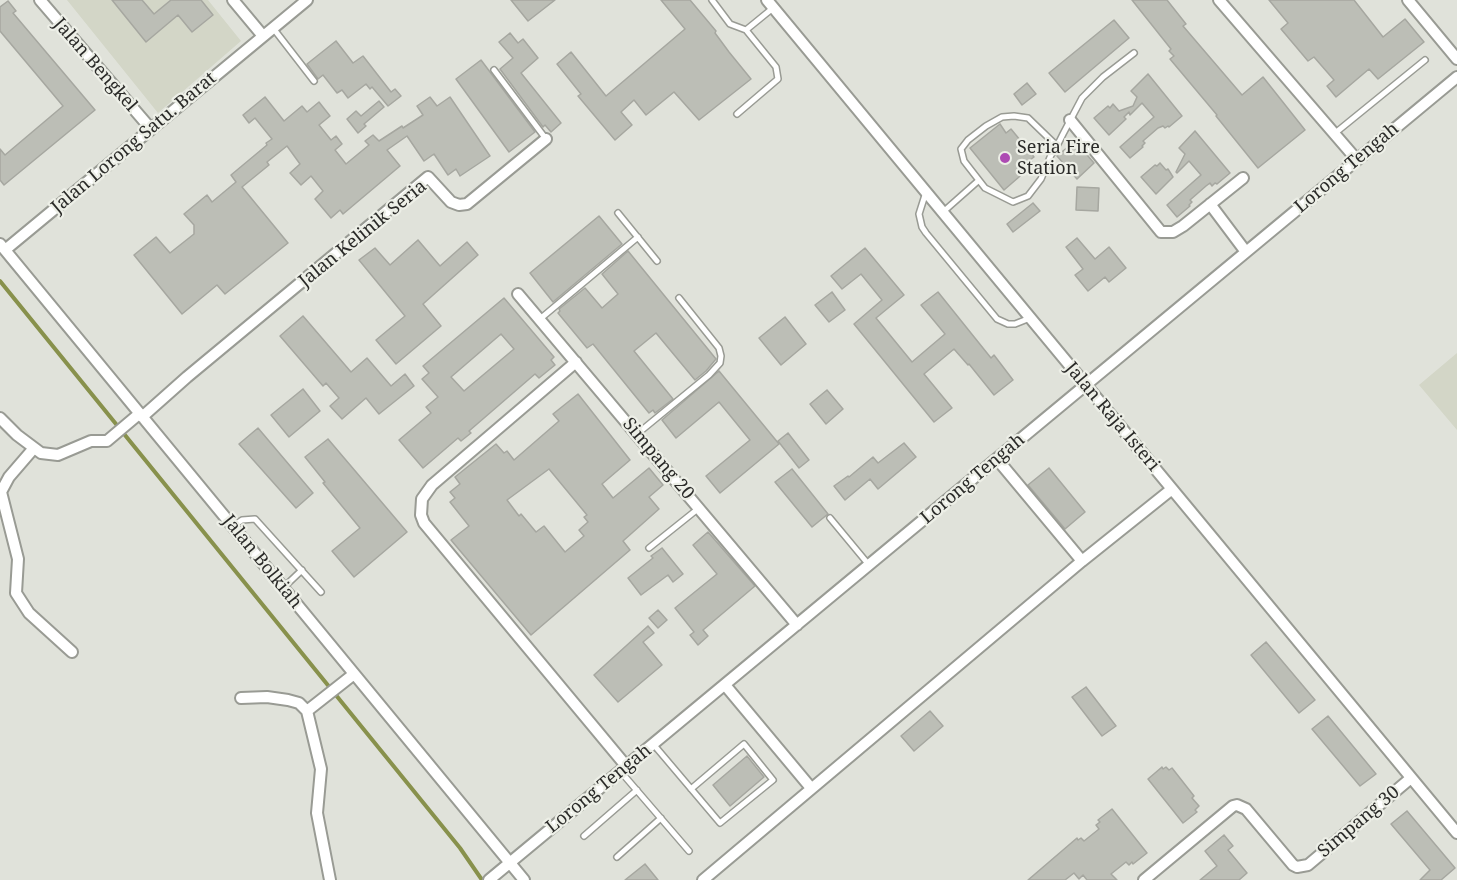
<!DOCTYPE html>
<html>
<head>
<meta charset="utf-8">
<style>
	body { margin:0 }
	canvas { display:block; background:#e0e2da }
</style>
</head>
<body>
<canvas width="1457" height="880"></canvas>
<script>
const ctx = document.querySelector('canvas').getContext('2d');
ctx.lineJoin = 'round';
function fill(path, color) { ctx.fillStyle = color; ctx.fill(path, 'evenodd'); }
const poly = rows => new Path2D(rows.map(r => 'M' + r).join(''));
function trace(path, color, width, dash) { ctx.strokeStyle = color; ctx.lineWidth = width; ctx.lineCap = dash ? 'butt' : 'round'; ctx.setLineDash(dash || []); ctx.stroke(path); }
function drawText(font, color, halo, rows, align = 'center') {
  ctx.font = font + ' "Noto Serif",serif'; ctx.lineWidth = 4.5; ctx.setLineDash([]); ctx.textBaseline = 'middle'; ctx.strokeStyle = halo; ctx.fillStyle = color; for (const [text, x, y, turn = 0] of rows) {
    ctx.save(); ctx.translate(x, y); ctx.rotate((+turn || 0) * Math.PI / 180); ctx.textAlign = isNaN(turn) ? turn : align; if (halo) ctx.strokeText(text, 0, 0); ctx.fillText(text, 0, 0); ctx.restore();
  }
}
const built = poly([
	[67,0,208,0,241,41,158,113],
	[1457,353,1457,430,1419,385]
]);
const stream = poly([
	[0,281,460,848,482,880]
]);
const building = poly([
	[112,0,142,0,154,14,171,0,201,0,213,15,192,32,178,15,146,42,112,0],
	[511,0,555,0,528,21,511,0],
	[661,0,690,0,716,31,715,33,729,52,751,79,699,120,674,92,646,115,634,100,621,112,632,125,615,140,578,96,581,94,557,64,571,52,606,96,685,29,661,0],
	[1132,0,1167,0,1186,24,1183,26,1242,95,1263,77,1305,130,1258,168,1216,116,1217,115,1170,59,1174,56,1169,51,1171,49,1132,0],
	[1269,0,1354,0,1383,37,1405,19,1424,42,1378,79,1369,69,1336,97,1327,86,1334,80,1314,57,1308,61,1281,29,1288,23,1269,0],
	[8,1,16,11,13,13,95,110,4,185,0,180,0,149,5,155,63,106,0,31,0,7,8,1],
	[1114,20,1129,38,1065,92,1049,73,1114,20],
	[510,33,518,43,523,39,538,58,521,73,561,123,551,132,545,125,543,127,500,69,513,58,499,42,510,33],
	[336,41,353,63,363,56,391,92,395,89,401,96,388,106,372,87,370,89,366,84,348,98,342,90,337,93,323,75,318,79,307,64,336,41],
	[481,60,535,132,509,152,456,79,481,60],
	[1148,74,1182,116,1169,127,1168,126,1165,128,1163,126,1158,128,1143,141,1145,143,1142,146,1143,147,1130,158,1120,147,1154,117,1142,103,1130,115,1129,112,1124,117,1126,119,1109,135,1094,118,1108,106,1110,108,1113,104,1119,111,1133,106,1137,97,1131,91,1148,74],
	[1027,83,1036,94,1022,105,1014,94,1027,83],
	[265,97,284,121,302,106,307,112,319,102,330,116,319,125,331,140,336,136,342,144,335,150,346,164,369,145,365,141,373,135,379,141,402,126,403,128,423,115,417,106,430,97,437,106,450,97,490,156,460,176,456,169,448,175,434,154,424,161,407,136,387,150,400,166,343,214,340,210,331,218,315,199,323,191,311,176,301,185,290,173,300,164,287,146,267,162,269,165,242,187,288,243,225,294,217,285,182,314,134,255,156,237,170,253,194,234,194,225,184,214,207,195,212,202,236,182,231,175,267,145,266,143,272,139,255,118,249,123,243,115,265,97],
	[379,101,384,107,364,124,366,126,358,133,347,119,356,111,361,116,379,101],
	[1000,124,1006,133,1011,129,1034,157,1030,160,1034,164,1004,190,970,148,1000,124],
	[1195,131,1230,173,1217,184,1215,183,1212,186,1210,183,1206,186,1190,200,1192,202,1189,205,1190,206,1177,217,1167,205,1201,175,1189,161,1177,173,1176,172,1185,154,1179,148,1195,131],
	[1075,141,1094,163,1077,179,1057,156,1075,141],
	[1160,163,1166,170,1168,169,1173,177,1156,194,1141,177,1155,165,1157,166,1160,163],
	[1077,187,1099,188,1098,211,1076,210,1077,187],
	[1033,203,1040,211,1013,232,1007,224,1033,203],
	[599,216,622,244,553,302,530,273,599,216],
	[1077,238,1095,259,1109,247,1126,268,1109,282,1105,277,1088,291,1075,275,1083,269,1066,247,1077,238],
	[418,240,440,266,467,242,478,255,423,304,441,326,396,364,376,340,405,316,359,260,375,248,390,265,418,240],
	[865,248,904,295,876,318,912,362,945,334,921,305,938,292,991,358,994,355,1013,380,994,395,969,364,968,365,954,349,924,374,952,408,934,422,854,324,882,300,861,274,842,289,831,276,865,248],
	[628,251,716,359,706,371,695,380,656,333,634,351,673,399,655,413,653,410,649,413,593,344,587,348,558,313,560,311,559,309,585,288,602,308,618,294,602,274,628,251],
	[832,292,845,310,829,322,815,305,832,292],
	[504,298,554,357,551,360,555,365,539,378,535,374,469,431,471,433,461,441,458,438,423,468,399,440,431,413,426,407,438,397,422,379,429,373,423,366,504,298],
	[501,334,514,349,464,391,451,377,501,334],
	[303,316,351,372,367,358,391,386,405,374,414,386,379,414,366,398,342,419,330,406,339,398,326,383,323,386,280,336,303,316],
	[785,317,806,344,781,365,759,338,785,317],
	[719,371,779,444,720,493,706,476,750,440,719,402,676,438,662,420,719,371],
	[303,389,320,411,289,437,271,415,303,389],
	[827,390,843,409,826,424,810,404,827,390],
	[578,394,630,460,602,484,613,498,649,468,663,485,649,497,659,509,623,541,630,550,531,635,451,540,469,526,450,502,455,498,450,492,460,484,455,477,496,444,504,453,507,451,514,460,559,421,553,414,578,394],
	[549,469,587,515,584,517,588,522,579,530,584,536,565,552,544,526,536,532,521,514,519,516,507,500,549,469],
	[258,428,313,493,296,508,239,444,258,428],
	[788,433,809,460,799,468,778,441,788,433],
	[328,439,407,532,354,577,332,551,360,528,323,483,325,482,305,457,328,439],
	[904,443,916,457,878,489,870,479,845,500,834,486,848,476,849,477,873,457,878,463,904,443],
	[1049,468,1085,512,1065,529,1028,485,1049,468],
	[792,469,828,514,812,527,775,482,792,469],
	[708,532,755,586,703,630,708,636,698,645,690,635,694,632,675,608,717,574,693,545,708,532],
	[662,548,683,574,673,582,668,575,641,595,628,578,653,558,651,556,662,548],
	[658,610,667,620,658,628,649,618,658,610],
	[648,626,654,633,643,642,662,665,618,702,594,675,648,626],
	[1266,642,1315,700,1299,713,1251,655,1266,642],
	[1086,687,1116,726,1102,736,1072,697,1086,687],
	[930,711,943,726,914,751,901,736,930,711],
	[1328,716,1376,774,1360,786,1312,729,1328,716],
	[747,756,764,777,730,806,713,785,747,756],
	[1162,767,1163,769,1166,767,1169,770,1172,768,1194,796,1192,798,1199,806,1195,810,1197,812,1183,823,1148,779,1162,767],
	[1112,809,1147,853,1133,864,1132,862,1129,865,1126,862,1111,874,1117,880,1087,880,1083,875,1079,879,1074,873,1065,880,1028,880,1077,838,1078,840,1081,838,1084,841,1099,829,1096,825,1100,822,1098,820,1112,809],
	[1407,811,1455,868,1441,880,1420,880,1430,870,1391,824,1407,811],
	[1224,835,1233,846,1228,850,1247,873,1239,880,1200,880,1217,866,1205,851,1224,835],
	[645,864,658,880,625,880,645,864]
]);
const service = poly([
	[712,0,730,24,746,30,776,67,778,79,737,114],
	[273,28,314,81],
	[746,30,773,8],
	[494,70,546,139],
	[1334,134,1425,60],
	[1057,146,1028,118,1014,116,1002,117,986,126,968,140,961,149,964,161,985,188,1013,202,1028,196,1041,179,1051,155,1057,146,1063,134,1082,98,1103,77,1134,53],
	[926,192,919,214,922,227,926,233,997,319,1008,324,1015,324,1030,318],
	[943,212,978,181],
	[618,213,657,261],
	[540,319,638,237],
	[637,434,709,375,720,363,721,356,719,348,679,298],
	[830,518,869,565],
	[233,526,242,520,255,519,321,592],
	[649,548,699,508],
	[283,588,302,570],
	[654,745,720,823,773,780,744,744,691,789],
	[621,772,689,851],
	[584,836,637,790],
	[617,857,661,818]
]);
const minor = poly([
	[40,0,151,129],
	[233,0,263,36],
	[767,0,1457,833],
	[1219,0,1357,160],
	[1408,0,1457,59],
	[1070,120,1161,232,1173,232,1183,226,1243,178],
	[1210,204,1246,252],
	[0,244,524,880],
	[5,250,307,0],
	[518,294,797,625],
	[576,362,432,485,422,499,421,515,424,523,627,767],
	[142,417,187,377,428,177,451,202,459,205,467,204,546,139],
	[0,418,17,435,41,453,58,455,91,441,107,441,139,414],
	[34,448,9,477,1,492,18,559,16,593,29,613,72,652],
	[997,459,1082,561],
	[725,685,811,788],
	[241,698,267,697,288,700,299,703,307,711,321,769,317,813,330,880],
	[307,711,354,674],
	[489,880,1457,77],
	[703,880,1082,561,1172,489],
	[1144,880,1233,806,1237,805,1246,809,1293,865,1297,867,1308,865,1411,778]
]);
const markers = [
	[1005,158,6,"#ad4bb3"]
];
const streetNames = [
	["Jalan Bengkel",95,65,49],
	["Jalan Lorong Satu. Barat",134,143,-40],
	["Lorong Tengah",1347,168,-40],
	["Jalan Kelinik Seria",363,234,-39],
	["Jalan Raja Isteri",1112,417,50],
	["Simpang 20",658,459,50],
	["Lorong Tengah",973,479,-40],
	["Jalan Bolkiah",262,562,51],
	["Lorong Tengah",599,789,-39],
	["Simpang 30",1359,822,-40]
];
const poiNames = [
	["Seria Fire",1017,148],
	["Station",1017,169]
];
fill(built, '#d3d6c7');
trace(stream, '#88914c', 4);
fill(building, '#bcbeb6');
trace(building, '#a6a7a0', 1.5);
trace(service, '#999b94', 8);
trace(minor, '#999b94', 14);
trace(service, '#fff', 5);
trace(minor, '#fff', 10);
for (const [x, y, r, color] of markers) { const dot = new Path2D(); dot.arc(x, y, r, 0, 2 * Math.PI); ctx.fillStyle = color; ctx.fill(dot); trace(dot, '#edefe7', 2); }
drawText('18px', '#2b2b29', '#edefe7', streetNames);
drawText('18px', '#2b2b29', '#edefe7', poiNames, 'left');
</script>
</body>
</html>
